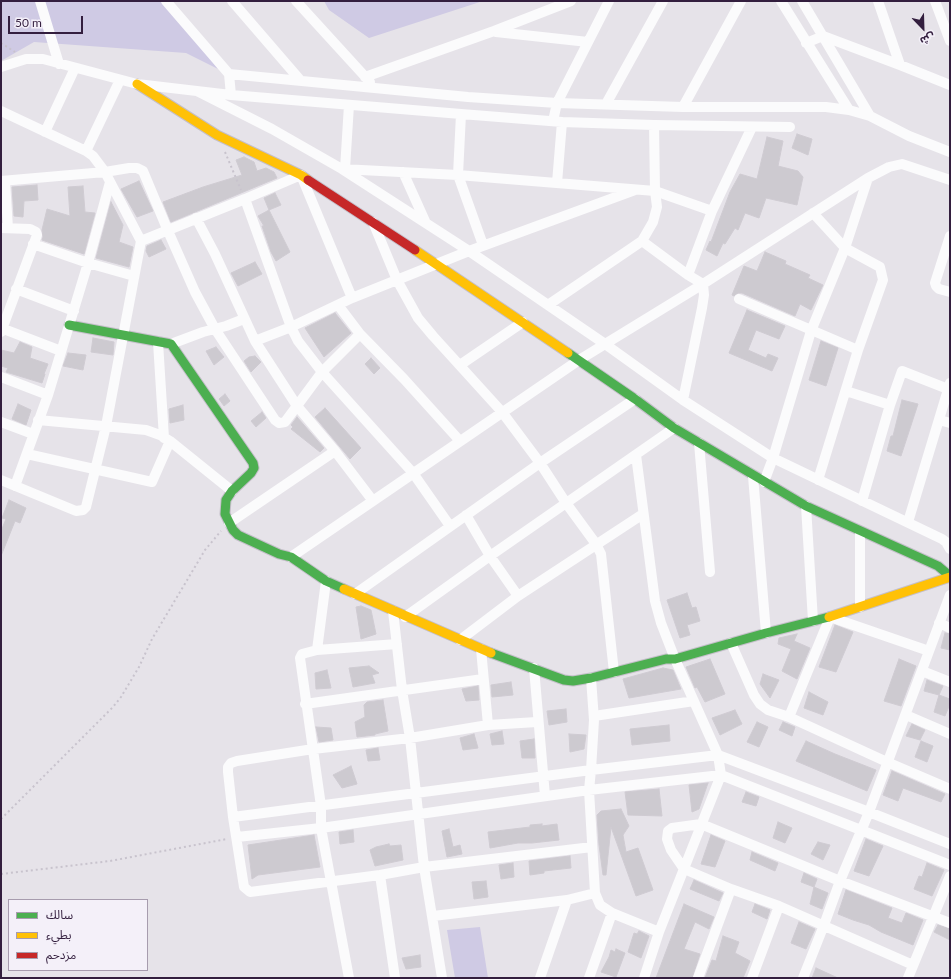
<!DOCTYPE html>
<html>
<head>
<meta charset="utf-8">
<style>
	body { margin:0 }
	#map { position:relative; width:951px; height:979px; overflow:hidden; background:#e6e3e9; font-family:Lato,"Noto Sans Arabic",sans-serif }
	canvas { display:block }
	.frame { position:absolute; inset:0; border:2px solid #331e3e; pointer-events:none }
	.legend { position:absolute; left:8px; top:899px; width:140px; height:72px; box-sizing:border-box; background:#f4f0f9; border:1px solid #a79cae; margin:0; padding:5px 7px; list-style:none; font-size:12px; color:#331e3e }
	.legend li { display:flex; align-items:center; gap:8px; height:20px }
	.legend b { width:20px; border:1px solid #a79cae }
	.north { position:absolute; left:903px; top:8px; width:40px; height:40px; -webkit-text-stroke:3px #f4f0f9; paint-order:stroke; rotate:157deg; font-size:11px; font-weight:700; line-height:16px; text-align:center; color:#331e3e }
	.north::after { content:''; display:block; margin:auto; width:14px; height:18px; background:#331e3e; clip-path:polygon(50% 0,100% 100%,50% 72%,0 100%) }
	.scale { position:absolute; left:8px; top:16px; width:75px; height:18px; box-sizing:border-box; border:2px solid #331e3e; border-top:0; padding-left:5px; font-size:12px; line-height:14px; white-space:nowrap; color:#331e3e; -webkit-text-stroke:3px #f4f0f9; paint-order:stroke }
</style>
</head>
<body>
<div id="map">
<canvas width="951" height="979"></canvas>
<div class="frame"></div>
<ul class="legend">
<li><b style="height:5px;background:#4caf50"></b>سالك</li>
<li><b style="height:5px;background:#ffc107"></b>بطيء</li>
<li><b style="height:5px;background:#c62828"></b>مزدحم</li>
</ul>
<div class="north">ش</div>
<div class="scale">50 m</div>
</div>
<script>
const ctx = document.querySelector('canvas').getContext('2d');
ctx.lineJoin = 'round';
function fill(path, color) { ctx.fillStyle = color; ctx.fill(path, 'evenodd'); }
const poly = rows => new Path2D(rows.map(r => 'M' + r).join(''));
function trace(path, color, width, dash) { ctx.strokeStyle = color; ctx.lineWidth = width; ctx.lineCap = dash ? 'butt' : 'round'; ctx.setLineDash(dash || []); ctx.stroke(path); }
const green = poly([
	[1,1,167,1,218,69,186,53,34,42,1,61],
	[324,1,483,1,369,38,329,10],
	[480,927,488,978,455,978,447,930]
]);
const building = poly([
	[797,134,812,139,808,155,792,148,797,134],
	[767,137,783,141,778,166,798,171,803,177,797,205,766,198,759,218,745,213,738,230,735,228,725,244,723,243,717,256,706,250,710,241,711,242,730,192,740,174,757,179,767,137],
	[244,157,254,162,257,171,266,168,274,172,277,178,171,222,163,202,203,187,242,175,236,160,244,157],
	[139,181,153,211,137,217,121,189,139,181],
	[37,185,38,200,24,201,23,217,14,216,12,187,37,185],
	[83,186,85,212,95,213,84,254,42,240,43,237,42,230,47,209,70,216,68,187,83,186],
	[275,193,281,205,269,210,264,198,275,193],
	[111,202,123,225,119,242,133,247,129,267,96,258,111,202],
	[269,210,290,252,276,261,271,252,262,226,264,226,258,216,269,210],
	[161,240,166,249,149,257,146,251,147,246,161,240],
	[765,252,786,261,785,264,810,275,808,278,823,285,811,310,800,304,795,316,742,293,738,293,734,296,732,295,744,266,757,271,765,252],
	[255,262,262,274,238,286,231,273,255,262],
	[747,310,785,326,779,339,756,330,748,350,766,358,768,354,778,358,772,371,729,353,747,310],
	[335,313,351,333,324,357,305,328,335,313],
	[93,338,114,342,113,355,91,352,93,338],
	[821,341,838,348,826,386,809,380,821,341],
	[20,342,32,347,30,358,48,364,44,374,45,374,42,383,6,372,8,368,1,366,1,350,14,353,20,342],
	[216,347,224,357,214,365,206,351,216,347],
	[68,353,86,355,83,370,63,366,68,353],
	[255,356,261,362,251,372,244,361,249,357,255,356],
	[371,358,380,368,374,374,365,364,371,358],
	[225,394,230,401,224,406,219,399,225,394],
	[902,400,918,404,901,456,887,451,891,436,893,436,902,400],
	[18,404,31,410,26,425,12,419,18,404],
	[183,405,184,420,170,423,169,409,183,405],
	[325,408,361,448,350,459,315,417,325,408],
	[262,412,266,418,256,427,251,421,262,412],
	[297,417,324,448,320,452,291,429,293,427,291,425,297,417],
	[9,500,26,508,20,523,15,521,1,556,1,531,6,519,2,518,9,500],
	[687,593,692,608,696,607,700,621,687,625,690,635,680,638,667,600,687,593],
	[361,606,371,610,376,634,361,639,356,607,361,606],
	[835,625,853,632,836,672,819,667,835,625],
	[945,633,950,634,950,650,941,648,945,633],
	[797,634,794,641,810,648,797,679,782,671,791,649,778,644,779,638,797,634],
	[710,659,725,694,705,702,697,687,695,688,686,667,710,659],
	[899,659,916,666,901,706,884,701,899,659],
	[369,666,379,673,372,675,375,683,353,687,349,668,369,666],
	[663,668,673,670,681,689,629,698,623,679,663,668],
	[327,670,331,688,316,689,315,673,327,670],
	[763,674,779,680,770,698,760,684,763,674],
	[927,680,943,686,939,695,924,691,927,680],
	[511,682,513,695,492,697,491,685,511,682],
	[478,686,479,700,466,701,462,689,478,686],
	[809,692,828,702,823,715,804,708,809,692],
	[939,695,950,699,950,704,945,716,934,712,939,695],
	[383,700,388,731,375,734,375,735,357,737,355,722,365,717,364,705,367,702,383,700],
	[566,709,567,722,549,725,547,711,566,709],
	[735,710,742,724,720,735,712,718,735,710],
	[757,722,768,727,759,747,747,742,757,722],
	[783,722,795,727,792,736,779,730,783,722],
	[912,724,925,730,920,740,906,736,912,724],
	[669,725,670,741,632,745,630,729,669,725],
	[316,727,331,728,333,740,319,742,316,727],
	[502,731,504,744,492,745,490,734,502,731],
	[474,734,478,748,463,750,460,738,474,734],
	[569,734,586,735,584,749,570,752,569,734],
	[534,739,535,758,522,758,520,741,534,739],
	[806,741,835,754,876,770,867,791,796,761,806,741],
	[921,741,933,746,927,762,915,757,921,741],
	[378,748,380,760,368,761,366,750,378,748],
	[351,766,357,784,342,788,333,775,351,766],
	[892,771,945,794,941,802,903,788,898,801,883,795,892,771],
	[708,783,699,809,692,812,689,785,708,783],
	[659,789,662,816,628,815,625,792,659,789],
	[746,792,759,797,756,806,742,802,746,792],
	[621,809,629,826,623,835,626,852,638,848,653,890,636,896,611,827,606,875,603,875,599,845,597,815,601,811,621,809],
	[778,822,792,828,785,843,773,838,778,822],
	[542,824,542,826,557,824,559,840,532,843,518,843,490,848,488,832,530,827,530,825,542,824],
	[449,829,453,847,460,845,462,854,447,857,442,831,449,829],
	[353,830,354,842,340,844,339,832,353,830],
	[314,835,320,867,258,875,252,879,248,845,314,835],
	[711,835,725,841,715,867,701,864,711,835],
	[866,839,883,846,869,876,854,871,866,839],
	[818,842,830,845,823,860,811,854,818,842],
	[389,844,390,846,401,845,403,860,375,866,370,850,376,847,389,844],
	[752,852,778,863,775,871,750,860,752,852],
	[570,856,571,868,544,871,544,873,530,875,529,861,570,856],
	[513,863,514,877,501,879,499,865,513,863],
	[927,863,944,870,932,896,914,889,919,876,922,877,927,863],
	[804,873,817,879,814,887,801,882,804,873],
	[694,880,723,893,719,901,690,889,694,880],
	[486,881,488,897,474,899,472,882,486,881],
	[814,887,828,893,822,909,810,904,814,887],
	[846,890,892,908,888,918,902,923,906,913,923,920,913,945,881,932,869,925,853,920,838,914,846,890],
	[684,904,714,917,709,929,695,922,684,949,700,954,692,978,656,978,684,904],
	[755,904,770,910,767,919,752,912,755,904],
	[799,922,815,929,806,949,791,943,799,922],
	[938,925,950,929,950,940,934,932,938,925],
	[639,931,649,936,641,958,628,952,634,933,637,934,639,931],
	[723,936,739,942,735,953,750,961,743,978,705,978,712,960,716,961,723,936],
	[616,949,625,953,616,977,601,972,609,957,611,950,615,952,616,949],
	[420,955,421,967,406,969,402,958,420,955],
	[816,968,838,978,812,978,816,968]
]);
const path = poly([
	[1,43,15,52],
	[225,152,241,190],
	[1,819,113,707,121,697,139,667,152,639,205,550,221,531],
	[1,874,110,861,227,839]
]);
const street = poly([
	[40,1,59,64],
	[166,1,229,74,231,95],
	[232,1,301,81],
	[296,1,370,82],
	[781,1,849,110],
	[802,1,870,116],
	[878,1,900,65],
	[935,1,950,41],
	[496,32,588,42],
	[806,43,823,36,900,65,950,85],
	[1,67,26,59,43,59,137,84,231,95,461,114,562,122,654,125,790,127],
	[229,74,468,97,557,103,683,107,826,107,849,110,870,116,909,136,950,152],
	[365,77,494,31,571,1],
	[197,91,272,129,342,169,469,251,605,344,683,400,773,458,942,539,946,542,950,549],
	[606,104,663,1],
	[683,107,741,1],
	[1,111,86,151,120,80],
	[461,114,458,175,483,245],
	[553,121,557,103,609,1],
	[45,132,75,68],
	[342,169,458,175,655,191,712,211],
	[345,169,349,105],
	[403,172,425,221],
	[1,181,105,172,129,168,137,168,143,171,168,231,195,292,215,329,275,420,279,423,285,422,322,372,360,334],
	[5,181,8,228],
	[557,183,562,122],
	[813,213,845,248,880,267,883,280,858,350,818,480],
	[196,218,215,254,255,341,297,406,335,451,373,501],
	[373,222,397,280,418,318,433,336,502,412,540,463,566,503,596,544,601,554,614,672],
	[1,228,30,229,36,232,37,235,1,332],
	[950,236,935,283,936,286,939,289,950,292],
	[141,241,245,199],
	[642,241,688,275,703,284,704,295,702,308,683,400],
	[33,244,88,263,134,276],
	[688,275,712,211,752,127],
	[16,289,74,311],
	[352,298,301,175,245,199,291,327,298,341,322,372,413,473,450,526],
	[739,299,858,350],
	[338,305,360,334,404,379,460,441],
	[548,305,642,241,653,222,657,207,655,191,654,125],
	[1,328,61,351],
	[255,341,291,327,352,298,469,251,635,190],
	[158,342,164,438],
	[171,344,203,332,226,326,244,319],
	[460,365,523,322],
	[1,377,48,395],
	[846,391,890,405,862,501],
	[890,405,902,371,948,389],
	[38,420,146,430,160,435,170,441,232,491],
	[939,420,950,423],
	[1,422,33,434],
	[699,443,710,572],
	[27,454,152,482,170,441],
	[636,455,655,601,661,623,675,659,718,755,721,775,659,932,644,978],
	[753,476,766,633],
	[1,480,76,511,83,510,86,507,106,426,141,241,105,172,93,156,86,151],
	[764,482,773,458,811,331,845,248,868,178],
	[15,486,48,395,88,263,110,182],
	[806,506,813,621],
	[466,515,490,556,518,596],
	[908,522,950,383],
	[229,523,335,451],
	[291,557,579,360,703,284,868,178,889,167,902,164,950,180],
	[355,594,540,463,635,399],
	[860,607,860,532],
	[393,611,402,690,410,738,424,867,442,978],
	[405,617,490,556,674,428],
	[939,623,950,628],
	[460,640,518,596,643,514],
	[731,643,754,695,760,704,768,710,789,717,887,762,950,789],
	[481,649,488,725],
	[317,650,326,581],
	[534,668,545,796],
	[922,671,950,682],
	[591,678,594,720,591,770,589,790,595,893,600,905,612,913,659,932],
	[305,704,483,679],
	[906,715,950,734],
	[594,716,694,701],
	[789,717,830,617,929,651],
	[537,722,488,725,410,738,313,749,237,761,231,763,228,767,228,772,233,817,244,887,250,892,380,875,424,867,592,847],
	[233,817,591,770,718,755,869,812,950,844],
	[237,837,321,828,589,790,721,775,950,865],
	[380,875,395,978],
	[433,916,567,900,595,893],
	[913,965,779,906,731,889,684,869,671,850,667,839,668,831,672,828,701,824,840,881,950,923],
	[349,978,321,828,321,806,300,658,302,654,317,650,397,644],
	[540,978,567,900],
	[589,978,612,913],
	[698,978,731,889],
	[752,978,779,906],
	[803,978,824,925,840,881,869,812,950,595],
	[908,978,950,876]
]);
const fast = poly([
	[69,325,171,344,253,463,254,468,251,473,232,491,226,500,225,514,233,530,238,535,279,554,291,557,326,581,344,589],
	[568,353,635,399,674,428,806,506,938,566,950,576],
	[491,653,564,680,573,681,591,678,666,659,675,659,766,633,829,617]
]);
const slow = poly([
	[137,84,217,135,301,175,308,180],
	[415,250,568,353],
	[344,589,491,653],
	[829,617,950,577]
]);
const jam = poly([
	[308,180,415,250]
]);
fill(green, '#cfcae4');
fill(building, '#cdcad0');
trace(building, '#cfcbd2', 1);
trace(fast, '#c4bfc9', 11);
trace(slow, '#c4bfc9', 11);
trace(jam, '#c4bfc9', 11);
trace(path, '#c8c3cd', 2, [2, 3]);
trace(street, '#fbfbfc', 10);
trace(fast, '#4caf50', 9);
trace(slow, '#ffc107', 9);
trace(jam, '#c62828', 9);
</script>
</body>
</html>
